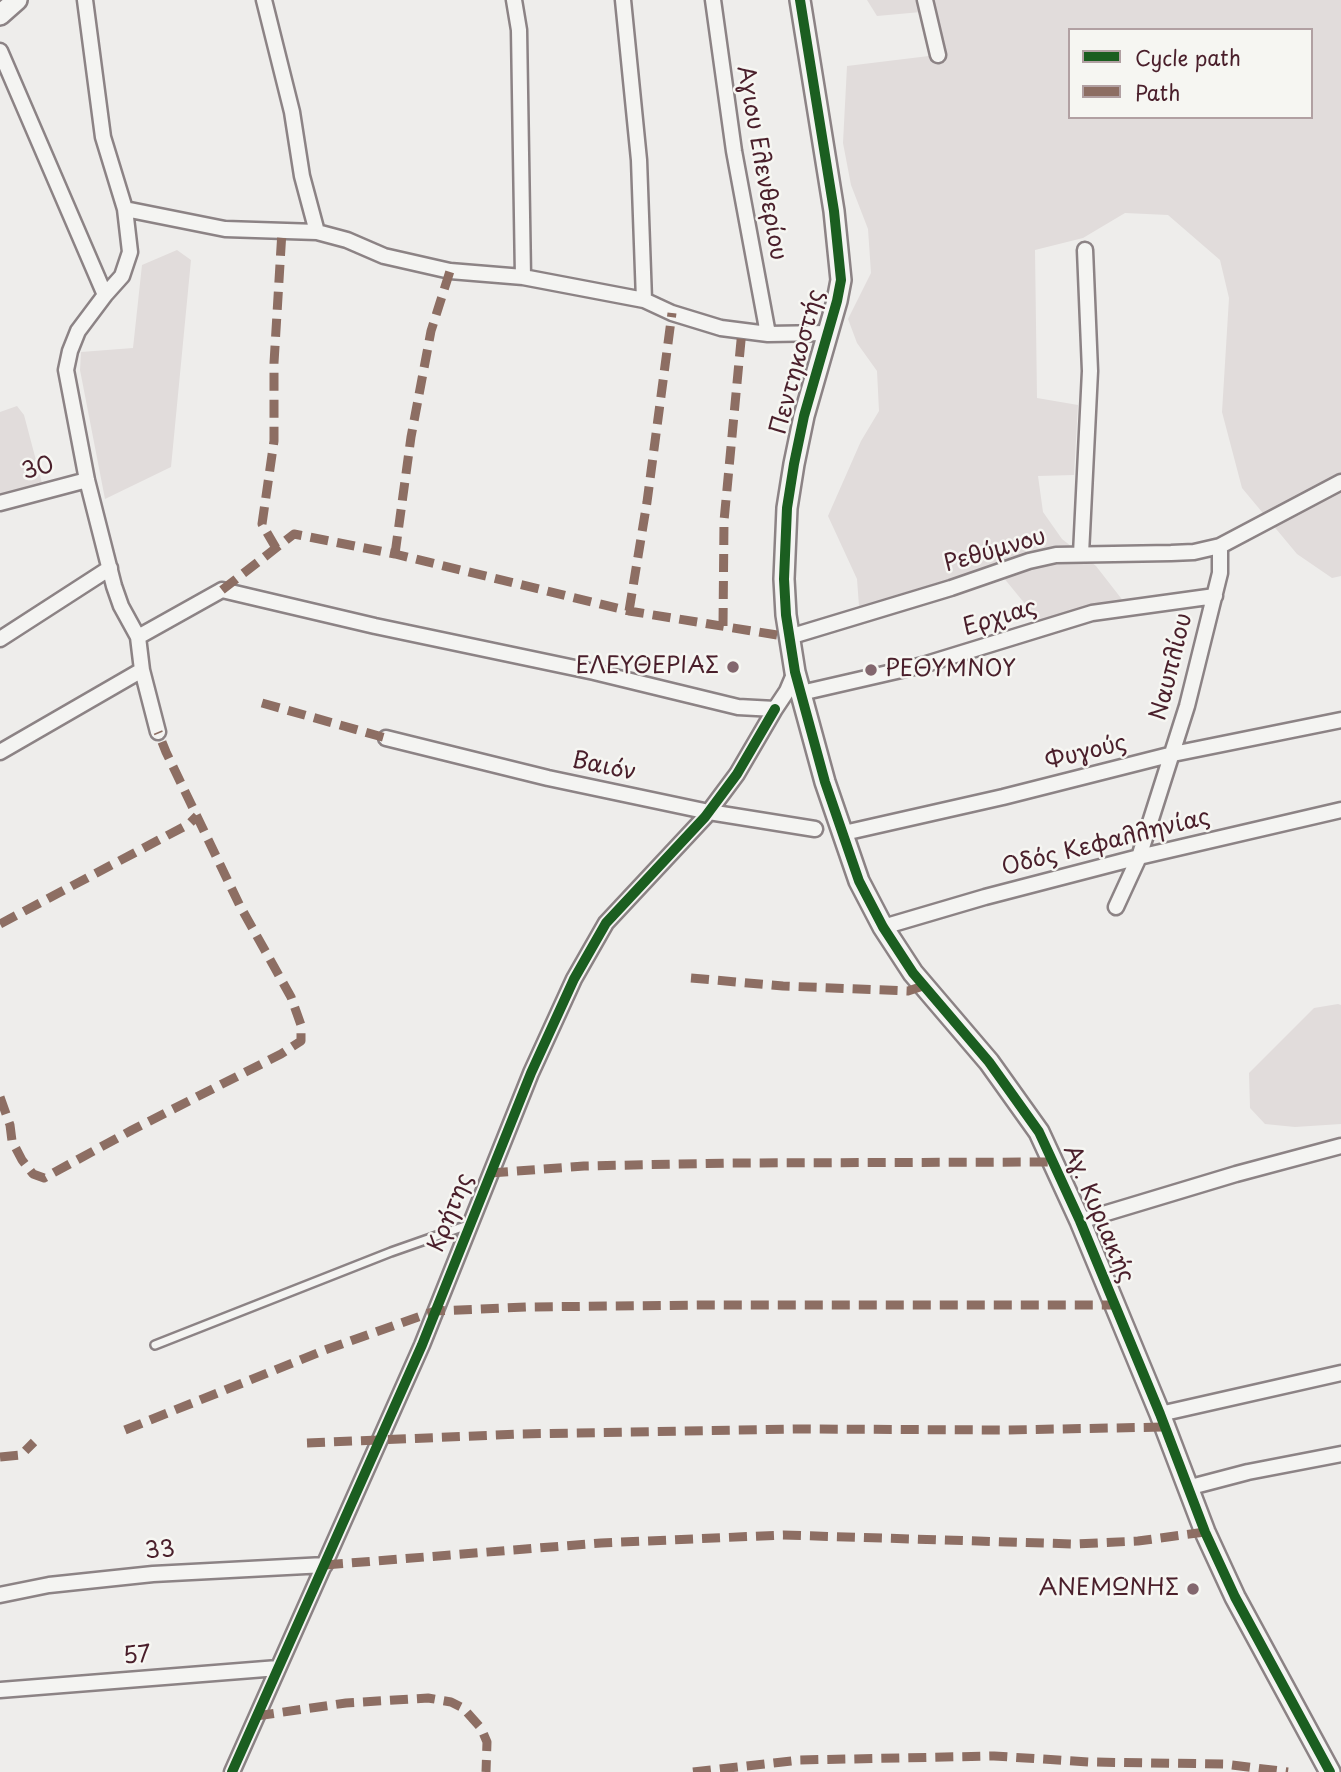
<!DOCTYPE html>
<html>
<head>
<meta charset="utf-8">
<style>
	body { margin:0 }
	#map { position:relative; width:1341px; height:1772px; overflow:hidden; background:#eeedeb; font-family:"Playpen Sans",sans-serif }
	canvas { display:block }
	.legend { position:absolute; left:1068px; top:28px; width:245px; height:91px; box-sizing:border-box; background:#f6f6f2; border:2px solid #b1a0a2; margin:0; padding:9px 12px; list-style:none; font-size:21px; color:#4a1f2b }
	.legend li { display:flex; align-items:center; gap:14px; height:35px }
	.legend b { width:35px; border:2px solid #b1a0a2 }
</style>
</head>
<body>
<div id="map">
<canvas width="1341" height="1772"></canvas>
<ul class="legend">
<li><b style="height:9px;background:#1b5e20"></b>Cycle path</li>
<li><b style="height:9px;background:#8d6e63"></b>Path</li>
</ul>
</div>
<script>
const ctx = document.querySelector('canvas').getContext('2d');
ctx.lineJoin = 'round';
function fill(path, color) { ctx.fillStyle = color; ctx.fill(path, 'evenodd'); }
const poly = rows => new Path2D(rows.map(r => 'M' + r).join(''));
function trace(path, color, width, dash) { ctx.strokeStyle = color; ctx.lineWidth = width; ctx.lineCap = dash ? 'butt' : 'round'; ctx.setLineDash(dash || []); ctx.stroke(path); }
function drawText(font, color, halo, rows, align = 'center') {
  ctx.font = font + ' "Playpen Sans",sans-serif'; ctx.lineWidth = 5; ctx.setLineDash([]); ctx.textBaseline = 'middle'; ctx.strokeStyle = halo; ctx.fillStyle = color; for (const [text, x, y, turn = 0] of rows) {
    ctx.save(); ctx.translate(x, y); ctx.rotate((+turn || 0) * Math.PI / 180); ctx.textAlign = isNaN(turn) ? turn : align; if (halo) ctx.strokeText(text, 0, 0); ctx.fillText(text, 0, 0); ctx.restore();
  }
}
const green = poly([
	[867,0,1341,0,1341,576,1332,578,1297,554,1242,488,1222,412,1229,298,1220,260,1168,215,1125,213,1083,238,1035,250,1037,398,1078,405,1074,475,1038,476,1043,512,1062,539,1096,566,1124,602,1094,605,1039,621,994,566,859,606,857,579,828,516,861,441,879,411,877,371,857,343,848,319,871,273,868,229,851,185,843,143,847,66,937,55,932,11,877,16],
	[1070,30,1311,30,1311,117,1070,117],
	[177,250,191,260,171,467,105,499,80,370,81,352,133,348,142,265],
	[17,406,24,415,42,483,0,495,0,412],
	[1338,1004,1341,1005,1341,1124,1295,1127,1265,1124,1250,1108,1249,1073,1314,1008]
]);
const lane = poly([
	[155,1345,391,1252,468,1225]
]);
const street = poly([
	[85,0,103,137,125,209,130,252,122,276,105,295,78,331,70,351,66,370,87,480,114,586,121,606,138,637,142,670,158,732],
	[264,0,292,112,302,176,317,232],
	[514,0,519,30,523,277],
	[623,0,639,160,644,300],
	[713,0,734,151,768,334],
	[925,0,938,55],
	[0,51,105,295],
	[125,209,225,229,317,232,347,240,384,256,450,271,523,277,644,300,672,313,721,328,768,334,827,333],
	[0,503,87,480],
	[1081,554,1090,371,1085,250],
	[138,637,222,590,375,626,594,672,738,707,775,709,787,691,795,672],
	[789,637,951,588,1029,561,1056,555,1171,553,1194,552,1220,546,1341,482],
	[0,639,110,568],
	[801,693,923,665,1092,613,1215,596],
	[386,738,548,778,709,812,815,829],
	[0,752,142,670],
	[844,833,1003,797,1173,754,1341,720],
	[1116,907,1139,857,1187,706,1220,573,1220,546],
	[883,927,985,897,1139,857,1341,810],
	[1080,1221,1236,1174,1341,1146],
	[1160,1414,1341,1373],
	[1187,1488,1248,1472,1341,1454],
	[0,1595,49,1585,153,1574,325,1565],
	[0,1690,278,1668],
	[232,1772,422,1345,531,1073,574,979,606,923,705,817,737,774,775,709]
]);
const secondary = poly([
	[800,0,834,211,841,280,837,301,804,416,794,464,787,508,784,579,786,615,795,672,825,782,859,881,883,927,913,973,989,1062,1039,1132,1080,1221,1160,1414,1205,1532,1235,1597,1330,1772],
	[0,15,17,0]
]);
const quiet = poly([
	[276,548,262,524,274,441,274,363,282,231],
	[395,554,411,437,431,331,450,271],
	[222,590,294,534,395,554,629,611,789,637],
	[629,611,647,502,672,313],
	[723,626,724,521,742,330],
	[262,703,386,738],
	[0,924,189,824,197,816],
	[691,978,783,986,908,991,923,986],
	[0,1097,10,1125,12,1141,22,1160,33,1174,44,1178,132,1130,281,1054,301,1041,301,1025,291,997,240,906,166,752,158,732],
	[490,1173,584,1166,730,1163,1054,1162],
	[125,1430,325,1350,435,1311,526,1307,706,1305,1114,1305],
	[307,1443,520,1434,795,1429,1007,1430,1165,1427],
	[0,1457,21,1455,34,1442],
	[325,1565,601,1543,783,1535,1074,1544,1138,1541,1205,1532],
	[256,1716,346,1703,428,1698,451,1702,463,1708,481,1728,487,1742,486,1772],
	[693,1772,800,1760,994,1756,1089,1762,1224,1764,1288,1772]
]);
const cycleway = poly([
	[800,0,834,211,841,280,837,301,804,416,794,464,787,508,784,579,786,615,795,672,825,782,859,881,883,927,913,973,989,1062,1039,1132,1080,1221,1160,1414,1205,1532,1235,1597,1330,1772],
	[232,1772,422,1345,531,1073,574,979,606,923,705,817,737,774,775,709]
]);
const markers = [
	[733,667,7,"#83676e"],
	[871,670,7,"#83676e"],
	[1193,1589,7,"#83676e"]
];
const streetNames = [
	["Αγιου Ελενθερίου",761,163,80],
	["Πεντηκοστής",798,362,-75],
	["30",38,469,-15],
	["Ρεθύμνου",995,551,-16],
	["Ερχιας",1000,618,-17],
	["Ναυπλίου",1172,667,-76],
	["Φυγούς",1086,753,-14],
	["Βαιόν",604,767,12],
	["Οδός Κεφαλληνίας",1106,843,-14],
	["Κρήτης",451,1213,-68],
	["Αγ. Κυριακής",1098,1214,67],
	["33",160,1551,-4],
	["57",137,1656,-5]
];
const poiNames = [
	["ΕΛΕΥΘΕΡΙΑΣ",719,667],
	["ΡΕΘΥΜΝΟΥ",885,670,"left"],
	["ΑΝΕΜΩΝΗΣ",1179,1589]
];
fill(green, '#e1dcdb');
trace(lane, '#8c8385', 12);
trace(street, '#8c8385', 19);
trace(secondary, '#8c8385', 24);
trace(lane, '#f4f4f2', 7);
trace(street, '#f4f4f2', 14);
trace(secondary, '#f4f4f2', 19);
trace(quiet, '#8d6e63', 9, [18, 9]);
trace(cycleway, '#1b5e20', 10);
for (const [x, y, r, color] of markers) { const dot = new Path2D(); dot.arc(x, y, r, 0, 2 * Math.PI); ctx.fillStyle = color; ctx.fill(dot); trace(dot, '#f6f6f2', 2.5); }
drawText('23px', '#4a1f2b', '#f6f6f2', streetNames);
drawText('23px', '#4a1f2b', '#f6f6f2', poiNames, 'right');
</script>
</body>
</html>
